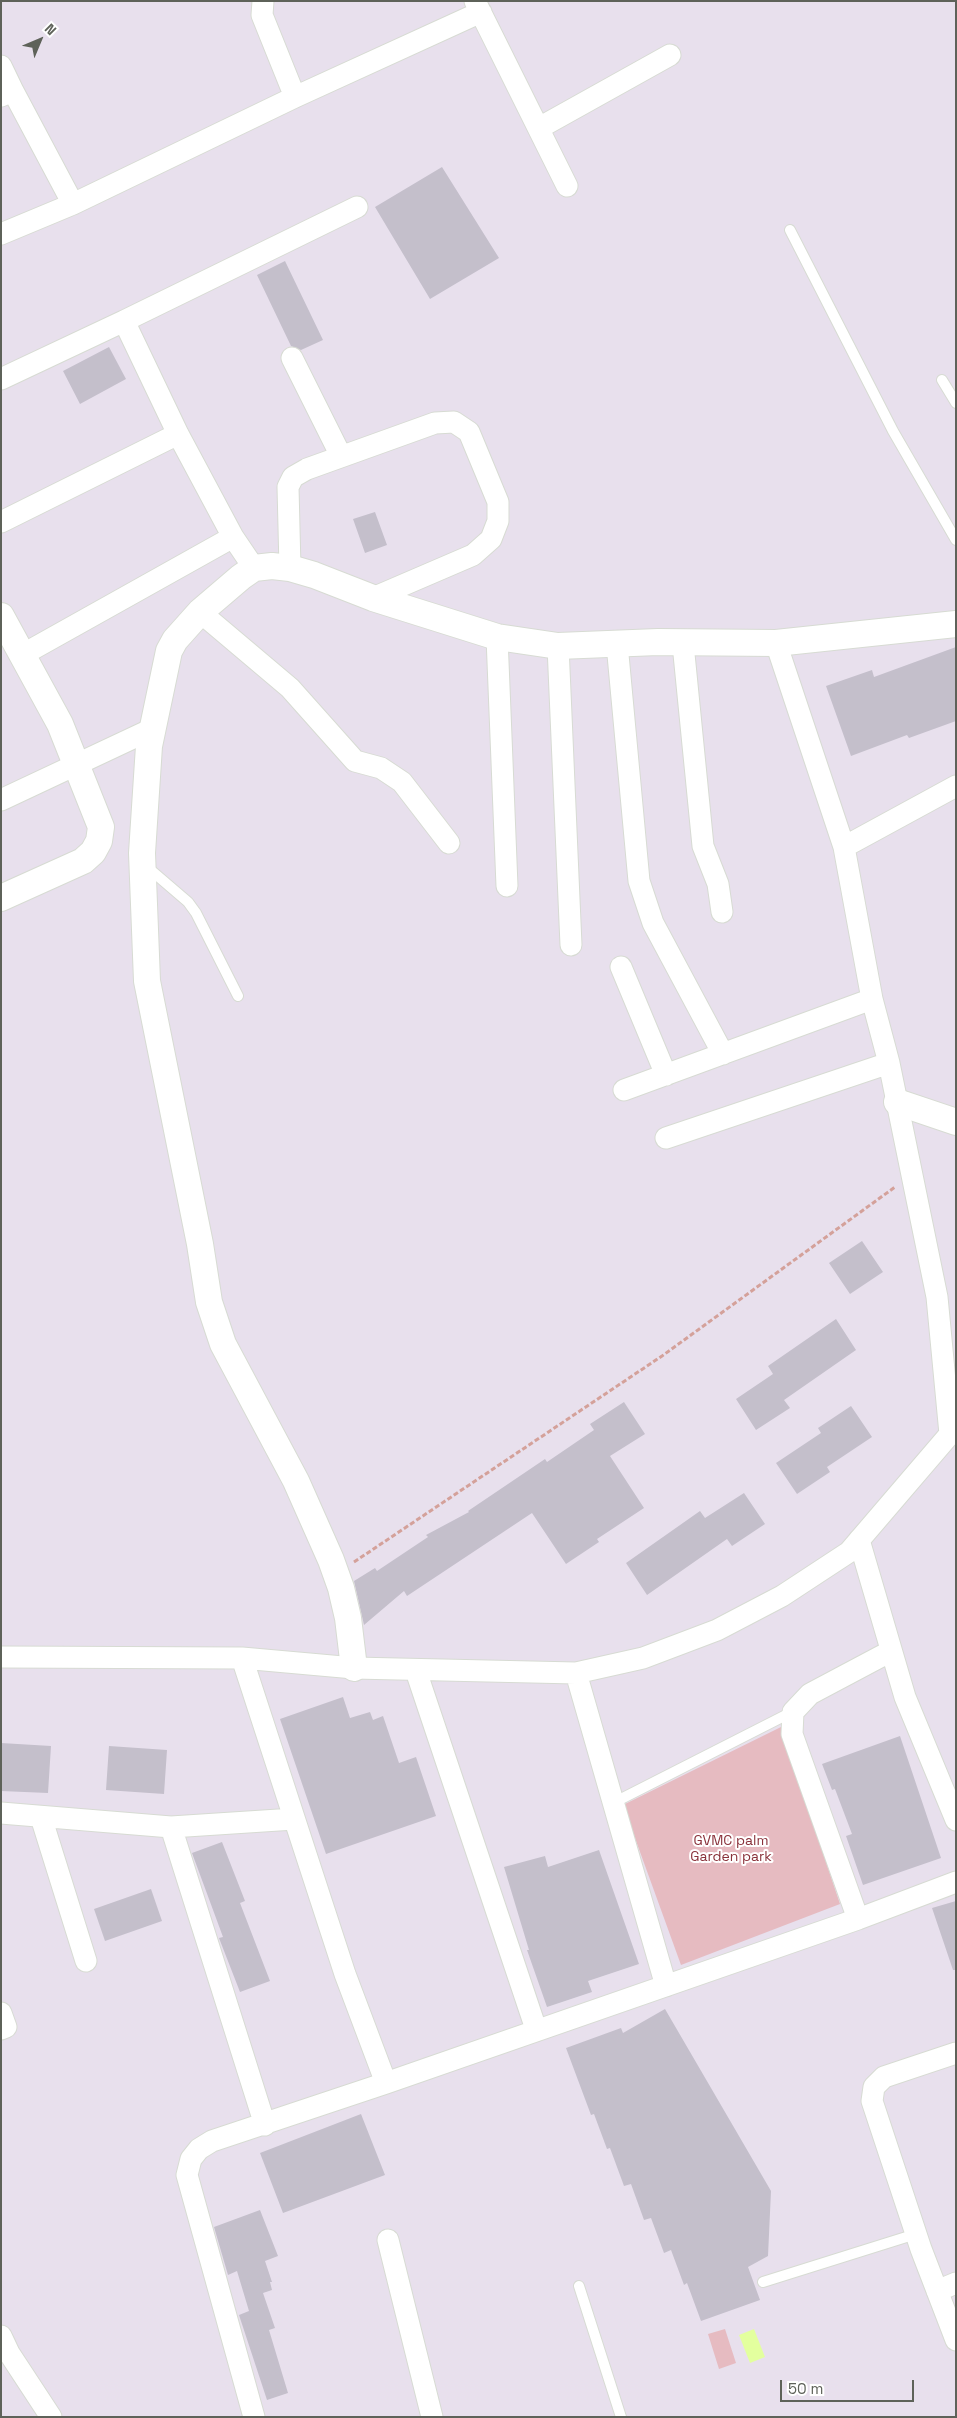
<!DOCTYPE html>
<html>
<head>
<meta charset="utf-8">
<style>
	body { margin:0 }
	#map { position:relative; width:957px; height:2418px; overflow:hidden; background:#e8e0ed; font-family:"Space Grotesk",sans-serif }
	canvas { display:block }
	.frame { position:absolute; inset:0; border:2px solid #5e6259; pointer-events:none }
	.north { position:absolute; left:15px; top:15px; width:50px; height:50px; -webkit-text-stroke:4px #fff; paint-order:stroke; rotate:45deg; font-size:14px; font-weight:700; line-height:20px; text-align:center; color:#5e6259 }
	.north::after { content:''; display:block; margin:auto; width:18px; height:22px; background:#5e6259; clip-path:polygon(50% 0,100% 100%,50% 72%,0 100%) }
	.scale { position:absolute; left:780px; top:2380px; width:134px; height:22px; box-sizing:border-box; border:2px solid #5e6259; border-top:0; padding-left:6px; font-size:15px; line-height:18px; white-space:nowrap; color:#5e6259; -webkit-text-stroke:4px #fff; paint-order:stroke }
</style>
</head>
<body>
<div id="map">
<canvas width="957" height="2418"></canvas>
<div class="frame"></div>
<div class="north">N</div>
<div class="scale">50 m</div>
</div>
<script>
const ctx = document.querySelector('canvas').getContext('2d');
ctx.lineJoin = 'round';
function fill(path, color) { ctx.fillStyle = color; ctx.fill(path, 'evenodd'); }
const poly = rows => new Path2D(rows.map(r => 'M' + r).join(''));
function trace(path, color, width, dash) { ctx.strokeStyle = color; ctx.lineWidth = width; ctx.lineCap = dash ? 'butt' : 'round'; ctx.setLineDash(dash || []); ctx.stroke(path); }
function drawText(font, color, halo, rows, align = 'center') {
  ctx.font = font + ' "Space Grotesk",sans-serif'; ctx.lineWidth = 4; ctx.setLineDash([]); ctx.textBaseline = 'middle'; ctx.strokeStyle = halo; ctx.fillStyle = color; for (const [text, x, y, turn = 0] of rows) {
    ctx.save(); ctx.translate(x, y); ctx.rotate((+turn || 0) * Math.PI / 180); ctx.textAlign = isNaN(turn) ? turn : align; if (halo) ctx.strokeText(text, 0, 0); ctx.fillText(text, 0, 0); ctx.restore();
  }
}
const green = poly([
	[781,1727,840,1904,681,1965,623,1805],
	[725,2329,736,2363,719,2369,708,2334]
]);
const water = poly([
	[754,2329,765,2357,750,2363,739,2335]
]);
const building = poly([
	[442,167,499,258,430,299,375,207],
	[285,261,323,340,301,350,291,346,257,275],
	[109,347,126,379,80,404,63,371],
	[375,512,387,545,365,553,353,519],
	[956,647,956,721,909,738,907,735,851,756,826,686,872,670,874,677],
	[862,1241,883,1272,850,1294,829,1263],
	[836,1319,856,1350,784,1400,790,1408,756,1430,736,1399,773,1374,768,1366],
	[624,1402,645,1434,610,1456,644,1508,597,1539,599,1542,566,1564,532,1513,407,1596,404,1591,364,1625,354,1581,375,1568,377,1571,428,1537,426,1535,469,1512,468,1511,545,1459,547,1462,594,1430,590,1424],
	[851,1406,872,1437,827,1467,830,1472,797,1494,776,1463,821,1433,818,1428],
	[744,1493,765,1524,732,1546,727,1539,647,1595,626,1563,700,1511,705,1518],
	[343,1697,350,1718,370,1712,373,1720,383,1716,399,1763,416,1757,436,1816,326,1854,280,1719],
	[900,1736,941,1858,863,1885,846,1836,852,1834,835,1789,832,1790,822,1764],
	[1,1743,51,1746,48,1793,1,1791],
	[109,1746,167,1750,164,1794,106,1790],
	[222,1842,245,1901,240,1903,270,1981,240,1992,219,1938,223,1937,192,1853],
	[599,1850,639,1964,588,1981,592,1992,547,2007,527,1950,529,1950,504,1867,545,1856,548,1867],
	[151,1889,162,1921,105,1941,94,1909],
	[956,1901,956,1970,953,1970,932,1908],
	[665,2009,771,2191,768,2256,748,2267,760,2300,701,2321,687,2283,684,2285,671,2250,664,2253,651,2218,644,2220,631,2184,624,2186,610,2148,607,2149,594,2114,591,2115,566,2048,621,2028,623,2033],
	[361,2114,385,2175,283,2213,260,2153],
	[260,2210,278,2256,265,2261,272,2282,270,2282,272,2290,263,2293,275,2328,269,2330,288,2393,267,2400,239,2315,249,2311,237,2271,228,2275,214,2227]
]);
const path = poly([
	[354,1562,662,1356,895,1187]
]);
const service = poly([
	[790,230,893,431,956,540],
	[942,380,956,403],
	[146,866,188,902,196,913,238,996],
	[613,1803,792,1712],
	[763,2282,916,2234],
	[579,2286,621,2417]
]);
const minor = poly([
	[263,1,262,15,295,97],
	[475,1,567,186],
	[1,66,13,91,1,96],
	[13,91,73,204],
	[539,128,670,55],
	[1,234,73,204,295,97,481,12],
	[124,321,357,207],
	[292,358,341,456],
	[1,379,124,321,178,434,233,537],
	[1,522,178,434],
	[290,568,288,487,293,477,307,469,435,423,454,422,469,432,498,502,498,521,491,539,473,555,373,598],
	[200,612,290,688,355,761,381,768,402,782,449,843],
	[497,637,507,886],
	[617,644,639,881,653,923,723,1054],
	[683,644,703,846,718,884,722,912],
	[558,646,571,945],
	[22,655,233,537,254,568],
	[1,800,152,729],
	[844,847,956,786],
	[621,967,666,1075],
	[624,1090,872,999],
	[666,1138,889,1063],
	[859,1540,905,1697,956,1820],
	[1,1657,242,1658,354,1668,576,1673,643,1658,717,1630,782,1596,849,1552,950,1434,937,1297,889,1063,872,999,844,847,776,643],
	[242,1658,345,1974,386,2083],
	[416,1671,536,2029],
	[576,1673,666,1986],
	[1,1813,171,1827,294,1819],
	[41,1817,86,1961],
	[171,1827,265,2125],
	[858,1919,792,1734,793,1712,810,1694,891,1651],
	[1,2013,6,2027,1,2029],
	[956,2053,884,2077,874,2087,872,2101,921,2249,956,2340],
	[388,2240,432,2417],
	[937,2291,956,2283],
	[1,2336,9,2353,51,2417],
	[254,2417,187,2175,191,2159,199,2149,212,2141,386,2083,858,1919,956,1882]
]);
const tertiary = poly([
	[1,616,60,724,101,827,99,841,93,852,83,861,1,898],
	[897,1102,956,1122],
	[354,1668,348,1618,341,1588,331,1560,296,1481,223,1344,209,1302,200,1244,147,981,142,853,149,746,169,651,175,640,200,612,241,577,254,568,272,566,290,568,314,575,373,598,497,637,558,646,658,642,776,643,956,624]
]);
const parkNames = [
	["GVMC palm",731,1841],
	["Garden park",731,1857]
];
fill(green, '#e6bbc1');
fill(water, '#e3ff9e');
fill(building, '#c4bfcb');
trace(service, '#d7dbd3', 12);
trace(minor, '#d7dbd3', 23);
trace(tertiary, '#d7dbd3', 28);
trace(path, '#d4a19a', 3, [5, 2.5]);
trace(service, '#fff', 10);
trace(minor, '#fff', 21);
trace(tertiary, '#fff', 26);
drawText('14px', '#89313a', '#fff', parkNames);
</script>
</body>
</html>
